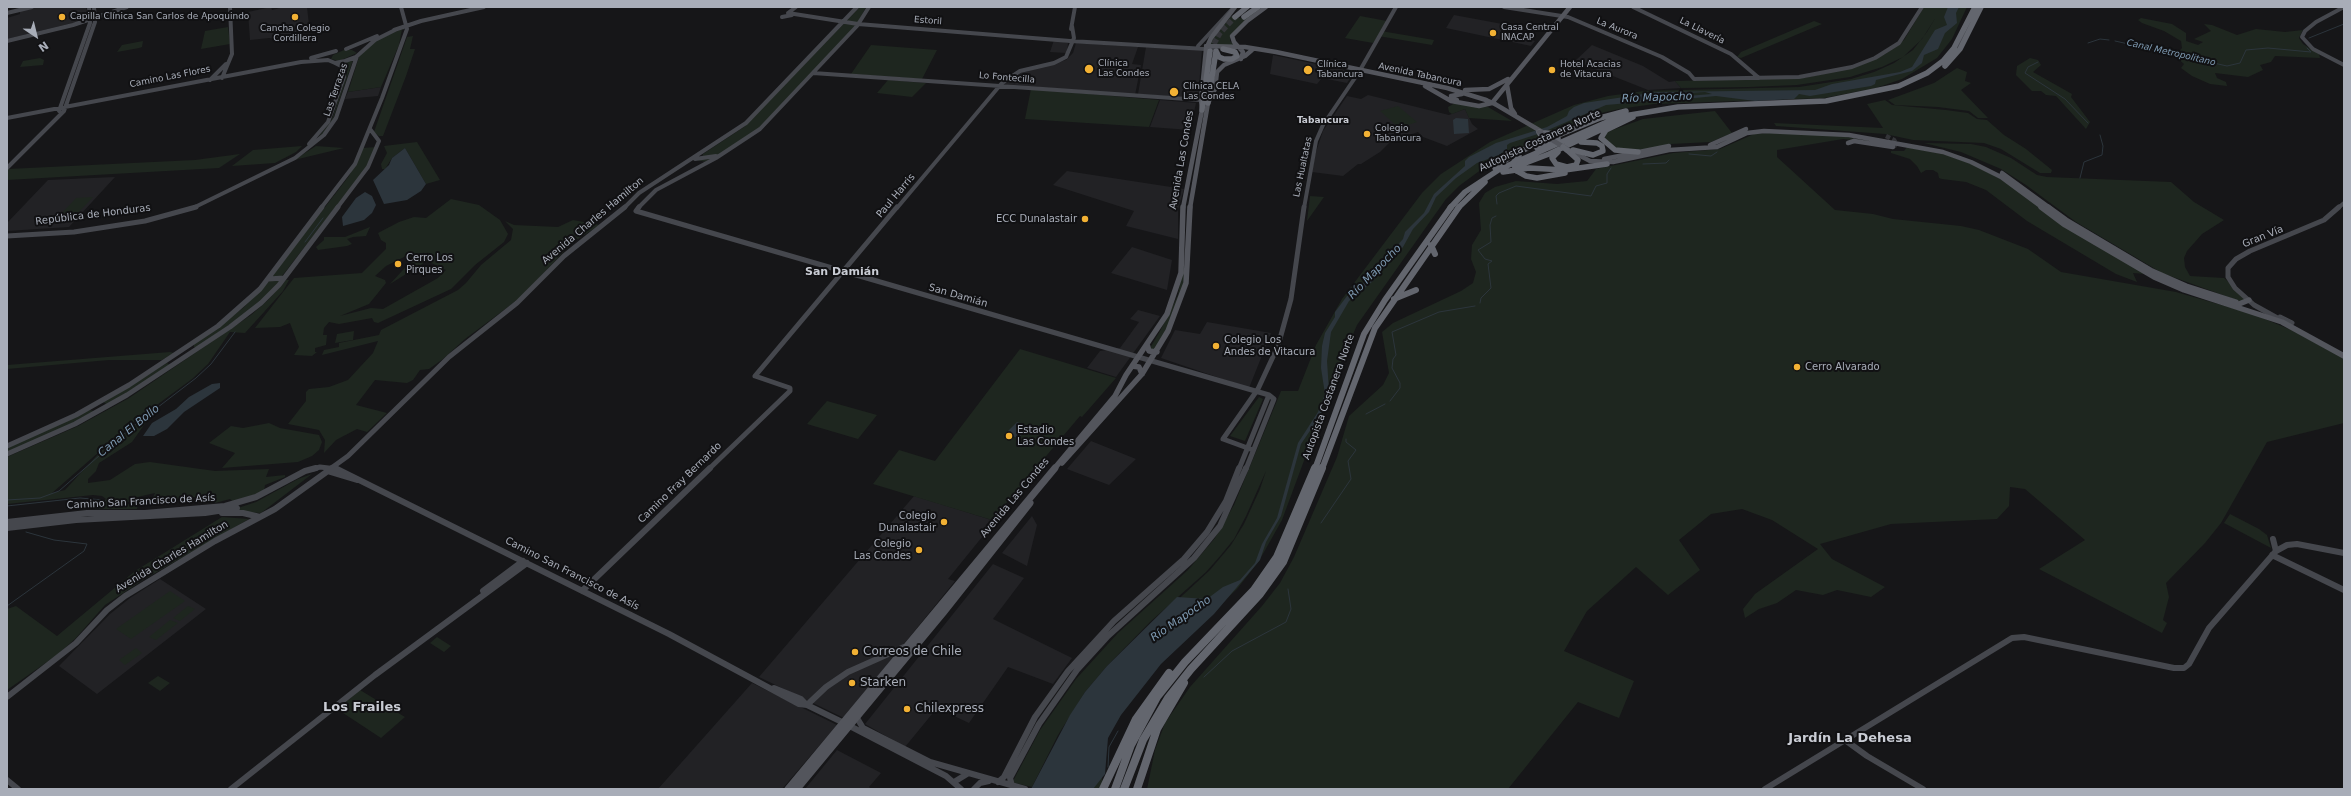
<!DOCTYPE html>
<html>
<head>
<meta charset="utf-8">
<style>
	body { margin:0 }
	#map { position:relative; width:2351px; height:796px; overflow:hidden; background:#161618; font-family:"DejaVu Sans",sans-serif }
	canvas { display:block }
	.frame { position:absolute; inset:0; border:8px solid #a8adb8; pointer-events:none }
	.north { position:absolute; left:16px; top:16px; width:40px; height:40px; -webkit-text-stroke:3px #111113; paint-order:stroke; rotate:145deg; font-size:11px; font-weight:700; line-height:16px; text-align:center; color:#a8adb8 }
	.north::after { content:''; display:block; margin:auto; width:14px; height:18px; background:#a8adb8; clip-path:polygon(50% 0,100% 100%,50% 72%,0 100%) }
</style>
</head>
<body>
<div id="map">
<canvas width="2351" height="796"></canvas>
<div class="frame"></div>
<div class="north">N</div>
</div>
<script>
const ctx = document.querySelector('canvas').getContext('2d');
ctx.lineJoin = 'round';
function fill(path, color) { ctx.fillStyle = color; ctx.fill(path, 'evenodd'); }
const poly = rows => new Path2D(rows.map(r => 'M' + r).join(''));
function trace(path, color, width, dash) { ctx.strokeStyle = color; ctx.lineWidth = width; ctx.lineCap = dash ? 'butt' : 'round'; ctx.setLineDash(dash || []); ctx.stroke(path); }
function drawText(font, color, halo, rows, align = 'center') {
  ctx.font = font + ' "DejaVu Sans",sans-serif'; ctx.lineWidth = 4; ctx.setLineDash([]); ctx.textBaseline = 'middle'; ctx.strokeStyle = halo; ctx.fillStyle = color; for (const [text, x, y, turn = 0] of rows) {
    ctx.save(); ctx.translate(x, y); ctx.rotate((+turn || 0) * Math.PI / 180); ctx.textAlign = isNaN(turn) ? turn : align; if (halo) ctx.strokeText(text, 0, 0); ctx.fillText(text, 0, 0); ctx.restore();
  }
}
const built = poly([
	[36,7,86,7,89,19,7,39,7,18,20,14,20,11],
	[271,7,272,10,284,7,307,7,309,25,286,40,269,38,250,40,248,12],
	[1454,15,1513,26,1522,37,1535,41,1531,46,1446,28],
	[1054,40,1068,43,1067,53,1050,52],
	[1076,43,1138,47,1132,64,1141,65,1135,95,1003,84,1021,73,1066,60,1073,53],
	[1592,45,1643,66,1669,82,1675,81,1681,88,1648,90,1575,61],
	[1146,47,1202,50,1198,98,1138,94],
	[1273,55,1354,72,1347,83,1322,78,1317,84,1270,74],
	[381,87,378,96,345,99,348,92],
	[1368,95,1449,115,1465,109,1472,124,1478,129,1447,146,1423,137,1418,132,1391,141,1380,152,1361,164,1358,164,1343,176,1312,172,1315,155,1323,131,1347,96,1361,99],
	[1160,100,1196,103,1190,130,1150,127],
	[1067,171,1184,189,1178,209,1178,239,1126,226,1134,211,1053,185],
	[115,177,69,227,7,231,7,223,48,180],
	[1132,247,1172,260,1167,290,1111,273],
	[1138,310,1160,316,1116,377,1087,368,1100,351,1120,348,1139,322,1130,319],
	[1207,322,1271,333,1249,388,1161,358,1175,330,1200,334],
	[1091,441,1136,459,1109,485,1067,469],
	[914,496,995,521,948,579,955,581,844,718,759,677],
	[1032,516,1037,525,1027,566,1002,553],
	[993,564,1024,578,993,619,1072,658,1053,684,1008,667,969,723,937,708,905,747,865,724],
	[160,579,206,609,97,694,59,666,110,614,130,598],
	[752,683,837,725,782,789,658,789],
	[837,750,881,773,869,787,872,789,805,789]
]);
const green = poly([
	[860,7,866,7,856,26,759,128,736,145,706,162,696,160,702,159,703,154,744,127],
	[1261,7,1263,7,1230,36,1230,41,1236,46,1208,45,1231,16,1244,19],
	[1924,7,1967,7,1952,39,1937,58,1902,79,1876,88,1824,98,1654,104,1619,109,1597,114,1524,146,1482,169,1459,186,1446,199,1357,325,1335,377,1282,520,1259,561,1237,589,1156,666,1134,692,1115,720,1105,742,1102,759,1101,773,1104,789,1034,789,1073,714,1102,674,1143,632,1210,570,1231,545,1244,524,1260,489,1266,471,1246,516,1234,539,1221,555,1206,572,1150,622,1107,666,1085,692,1058,735,1032,787,1015,783,1013,781,1040,730,1076,679,1118,633,1188,570,1215,538,1234,505,1281,391,1298,391,1316,345,1342,299,1422,193,1441,174,1490,142,1574,105,1608,96,1644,91,1799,87,1851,79,1874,72,1894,63,1913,50,1927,32,1936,17,1922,39,1903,57,1882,67,1850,77,1797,85,1749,87,1681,88,1675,81,1804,78,1859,66,1885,54,1904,40],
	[1360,16,1387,21,1381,31,1434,40,1432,45,1378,36,1373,43,1345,38],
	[2141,18,2172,24,2186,33,2186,41,2198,45,2203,42,2194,39,2211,31,2204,24,2212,25,2237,35,2256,29,2285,32,2303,30,2299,38,2303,44,2319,54,2320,58,2275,56,2271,62,2260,65,2263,70,2248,77,2215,73,2217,78,2226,82,2227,86,2210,84,2192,76,2181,68,2184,64,2175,56,2182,48,2181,41,2164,31,2142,23,2138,20],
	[1814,21,1822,24,1741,58,1737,57,1741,52],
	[228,27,230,44,201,49,205,31],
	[404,28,404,30,402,29,399,45,381,87,348,92,359,57,366,49,377,40],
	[413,36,410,49,415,49,406,76,383,136,379,136,374,132,407,37],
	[143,41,142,47,139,48,117,52,122,45],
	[871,45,937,50,922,79,851,74],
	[344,50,352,50,357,53,339,61,331,59,333,55],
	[40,58,44,60,43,65,20,67,23,61],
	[2030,58,2038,60,2041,65,2033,72,2072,94,2071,97,2090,122,2086,129,2056,96,2046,95,2041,91,2032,91,2016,75,2017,66],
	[353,60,333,119,327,131,317,139,332,119,347,73,345,67,340,63],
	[1957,68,1967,72,1965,81,1971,83,1961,90,1988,118,1978,118,1969,111,1938,107,1895,105,1888,100,1934,83],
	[888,80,926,83,912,97,877,93],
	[1031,89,1159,100,1149,127,1025,119],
	[1885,100,1892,105,1946,110,1968,113,1977,119,1987,120,2004,135,2026,149,2052,170,2051,173,2040,173,2001,149,1984,143,1913,140,1885,134,1776,126,1774,123,1883,128,1867,104],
	[1455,103,1488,107,1512,121,1469,118,1465,109,1452,114,1449,112,1448,107],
	[1398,106,1417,122,1399,128,1380,111],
	[1715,111,1732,133,1711,142,1671,144,1643,150,1618,150,1604,140,1607,132,1643,119],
	[1768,133,1835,135,1875,142,1843,139,1777,150,1777,157,1835,210,1873,214,1893,219,1961,226,1979,230,2028,249,2061,272,2176,292,2253,314,2291,330,2344,358,2344,423,2267,442,2221,523,2205,543,2166,583,2169,597,2163,620,2167,623,2162,633,2039,569,2085,540,2025,489,2010,487,2009,506,1997,519,1891,524,1820,544,1832,559,1885,587,1871,597,1837,590,1823,595,1796,590,1777,603,1759,609,1745,618,1743,609,1755,594,1818,549,1772,520,1742,509,1711,514,1679,540,1700,570,1668,595,1636,567,1587,611,1564,651,1634,681,1619,718,1578,702,1508,789,1147,789,1155,750,1165,723,1190,687,1262,606,1280,583,1294,557,1337,457,1349,416,1383,385,1389,373,1382,332,1393,323,1461,291,1473,283,1476,272,1471,259,1472,245,1481,230,1479,203,1485,193,1495,187,1516,181,1557,184,1587,181,1596,169,1673,153,1720,149,1754,134],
	[417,142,440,180,426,184,405,148,392,158,385,169,382,169,381,164,387,153,384,146],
	[1924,143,1971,144,1986,147,2011,158,2037,175,2047,177,2171,182,2194,202,2224,220,2202,234,2187,251,2184,258,2185,267,2190,276,2224,278,2248,299,2242,302,2162,273,2076,222,2026,185,2001,169,1961,152],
	[302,146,296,152,275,163,232,166,253,150],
	[316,146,344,148,294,160],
	[376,147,366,168,282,276,271,277,349,176,363,148],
	[1907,147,1947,155,1977,166,2007,183,2145,274,2133,273,2137,282,2116,274,2027,221,1986,190,1966,182,1942,179,1939,178,1938,173,1933,170,1926,170,1921,173,1917,166,1910,159,1891,153,1891,151,1904,151],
	[240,154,219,168,7,180,8,169,195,160],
	[1310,196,1324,197,1307,221],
	[93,197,79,212,62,213,76,198],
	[451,199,479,205,500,220,508,234,504,242,475,265,451,289,378,323,374,322,372,318,339,324,329,322,324,328,323,335,327,335,326,345,315,348,315,352,317,352,312,356,294,355,299,347,290,323,280,327,255,328,294,278,362,273,386,249,386,243,381,240,378,233,399,222,414,217,426,218],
	[406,256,415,257,390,284,427,261,446,270,438,278,383,309,371,308,340,316,369,304,386,283,385,280,375,276,386,266],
	[573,220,600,225,573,242,520,298,465,339,443,359,429,369,420,370,413,380,407,383,375,380,356,405,387,413,367,432,357,429,336,440,324,453,325,440,319,430,288,424,306,401,306,392,309,389,329,387,348,380,373,353,378,341,322,355,324,350,339,347,339,343,379,335,381,330,458,290,466,283,481,265,511,240,513,229,505,221,514,225,558,227],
	[370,227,366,236,353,237,347,239,352,244,347,246,318,250,316,247,324,240,324,237,345,237],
	[1184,262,1185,274,1183,286,1166,331,1155,351,1150,348,1160,331,1178,295],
	[279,280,280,282,254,308,197,347,194,347,194,344,243,308,269,281],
	[286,280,289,280,283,291,245,333,230,332,208,364,192,379,131,424,52,493,65,490,101,451,148,415,149,418,132,442,99,463,96,471,88,479,88,483,110,480,135,464,150,462,215,471,269,469,266,477,285,475,285,477,265,485,264,491,235,503,230,499,215,503,211,498,192,497,163,501,153,497,155,493,133,498,126,504,138,505,137,509,80,509,86,503,101,503,106,499,102,496,93,495,7,504,7,457,78,426,129,398,251,315,267,301],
	[354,331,353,340,335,343,337,334],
	[1020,349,1116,378,1082,417,1080,416,992,520,873,484,899,450,935,461],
	[170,352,174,353,162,360,109,360,7,369,7,365],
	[167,363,170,365,108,405,103,402],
	[1259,397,1263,399,1245,441,1230,436],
	[827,401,877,415,858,439,807,424],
	[89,410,94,411,65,427,7,452,7,447],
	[269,423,280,428,319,435,322,442,319,450,312,456,298,462,222,468,235,453,209,443,231,426,243,428],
	[312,474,261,513,229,511,256,502,298,479],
	[2230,514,2259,529,2267,535,2271,548,2224,523],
	[222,517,249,519,143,580,105,605,75,639,57,655,7,690,7,609,16,606,57,636,135,571],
	[170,591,185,601,131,639,116,629],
	[188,606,195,609,180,621,173,618],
	[170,620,178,623,156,640,149,637],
	[437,637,451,646,444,652,430,643],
	[136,648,142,653,125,665,119,660],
	[158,676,170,683,160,691,148,683],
	[360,690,388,707,405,717,381,738,337,709]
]);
const water = poly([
	[1948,7,1959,7,1956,13,1957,23,1945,33,1938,49,1924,55,1922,63,1912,71,1876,80,1875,84,1871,86,1810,96,1799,94,1794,99,1755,101,1716,96,1684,99,1670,102,1652,101,1606,105,1541,133,1510,143,1507,145,1507,149,1499,155,1477,163,1456,178,1436,197,1429,212,1413,229,1403,247,1379,272,1373,281,1349,301,1331,332,1327,361,1329,391,1320,416,1301,444,1281,516,1266,542,1260,560,1214,614,1161,664,1121,715,1108,738,1105,774,1093,789,1031,789,1070,715,1085,692,1107,666,1177,597,1207,599,1223,587,1240,580,1255,563,1262,544,1277,518,1298,443,1318,412,1325,394,1321,368,1322,346,1325,333,1335,317,1335,312,1347,296,1356,291,1389,255,1403,239,1405,232,1424,213,1434,194,1465,166,1465,161,1469,157,1496,143,1547,127,1567,116,1569,111,1574,107,1584,103,1657,92,1815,90,1832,84,1900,72,1912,67,1935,30,1947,25,1944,17],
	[1705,92,1712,94,1661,98,1649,95],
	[1456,118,1468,119,1469,133,1454,134,1453,120],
	[405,148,426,184,421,191,407,200,384,204,373,180,389,165,392,158],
	[365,192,372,196,376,205,372,213,364,220,343,226,342,217,356,198],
	[220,383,220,388,184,412,167,429,154,436,143,436,152,423,176,409,189,397,212,384],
	[1017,422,1025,425,1021,431,1021,436,1017,438,1006,433]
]);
const stream = poly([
	[2309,38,2344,24],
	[2115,41,2227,66,2240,63,2246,50,2268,48,2311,52,2307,48],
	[2088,43,2100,39,2109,40],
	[2038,62,2028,67,2025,73,2065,99,2088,123],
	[1689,154,1711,156,1717,152],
	[1643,164,1666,163,1669,160],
	[2080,178,2084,162,2102,155,2103,146,2100,135],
	[1497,204,1496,196,1499,193,1516,186,1591,196,1596,186,1607,183,1607,174,1611,168],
	[305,242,323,218],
	[1480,303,1481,298,1491,288,1488,264,1492,261,1485,259,1478,250,1491,242,1490,225,1492,218,1496,216],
	[1390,401,1400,388,1400,383,1392,368,1393,359,1396,355,1392,332,1439,312,1475,306],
	[1366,414,1385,404],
	[7,500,40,498,59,491,132,427,196,378,211,364,235,332],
	[7,506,80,498,103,500],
	[1321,523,1351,479,1348,461,1356,450,1346,442,1346,439],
	[7,606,84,551,87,544,54,540,26,532],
	[1204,677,1232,651,1286,622,1291,609,1288,589],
	[1108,767,1109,747,1118,731]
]);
const primaryTunnel = poly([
	[1886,136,1894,140,1896,143,1894,147]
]);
const highwayTunnel = poly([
	[1210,51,1220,33,1235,17]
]);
const secondaryFar2 = poly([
	[1504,7,1568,17,1662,57,1689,73,1694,79,1799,77,1852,67,1875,58,1899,43,1922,7],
	[1633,7,1731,54,1759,78],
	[2344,7,2316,22,2305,31,2302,37,2313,49,2344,65],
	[7,13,32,7],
	[788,13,858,24,1070,41,1206,49],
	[788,13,796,7],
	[782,17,792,15],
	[1071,29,1075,7],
	[394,30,421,21,484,7],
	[7,41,73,25,127,7],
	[1198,46,1234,7],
	[346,49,377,36],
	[311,58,336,51],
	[813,73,1201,100],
	[222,78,232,54,230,7],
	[210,80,226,64],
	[59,111,90,23,89,7],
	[7,118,301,62,328,60,335,63,345,61,356,57,375,40,397,29],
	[309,144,328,122,344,77,343,67,335,63],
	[695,159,716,156],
	[7,168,64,111,95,22,94,7],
	[193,208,295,158,324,135,336,118,357,56],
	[321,208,355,164,382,98,407,29,401,7],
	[337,208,368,167,379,141,370,129],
	[624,208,639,193,746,123,857,7],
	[638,208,656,190,716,158,760,129,857,26,869,7],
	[897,208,1002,83,1020,71,1054,63,1066,57,1074,38,1072,26],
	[1304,208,1316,141,1323,125,1359,72,1396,7],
	[2338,208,2344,203]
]);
const secondaryFar1 = poly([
	[639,207,636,211,1269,395,1274,399,1246,469],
	[7,236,74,232,145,221,196,207],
	[268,279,284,278],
	[2280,317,2292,323],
	[2281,320,2254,305,2235,288,2228,277,2228,268,2236,259,2250,251,2324,220,2339,207],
	[7,446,76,415,129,385,218,326,260,289,322,207],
	[1253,450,1223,439,1258,389,1278,346,1291,299,1304,207],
	[7,454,75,424,127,395,230,327,261,303,279,285,338,207],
	[313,469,320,467,337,469],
	[330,469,348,456,449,357,517,303,564,256,625,207],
	[709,469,790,391,790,388,755,376,897,207],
	[1239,469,1269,395]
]);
const secondary = poly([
	[335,468,669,634,799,704,807,705,844,723,946,776,961,789],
	[327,471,357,480],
	[222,513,243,513,260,517],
	[7,522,87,513,145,513,225,506,256,497,305,471,316,468],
	[7,528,76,520,205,513,237,508],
	[2273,539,2276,551],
	[2272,555,2344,590],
	[483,591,523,561],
	[582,591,710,468],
	[774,688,801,699,807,705],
	[7,697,76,643,107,610,125,596,215,541,275,509,332,468],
	[807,705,826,687,848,672,904,647],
	[857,718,863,728,930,762,1025,789],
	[1845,740,1867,756,1923,789],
	[7,780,18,789],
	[954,782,967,774],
	[998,782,1004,777,1035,717,1068,671,1114,621,1184,559,1207,532,1226,501,1239,468],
	[1012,786,1010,778,1039,724,1077,670,1108,636,1194,558,1220,526,1246,468],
	[231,789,375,675,527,563],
	[974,789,980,783,989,781],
	[1765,789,2012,638,2024,637,2174,668,2184,668,2189,664,2209,628,2276,551,2287,545,2297,544,2344,553]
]);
const primaryFar2 = poly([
	[1206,46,1245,47,1276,52,1447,88,1486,100],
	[1241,59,1243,52,1234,42,1232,36,1247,21,1266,7],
	[1507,85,1511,108,1515,114],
	[1425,86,1451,101,1479,106,1492,103,1570,7],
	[1465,90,1489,89,1508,79],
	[1457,100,1452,99,1451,96,1462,94],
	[1495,104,1544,133],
	[1848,143,1854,141,1893,147],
	[1710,145,1746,129],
	[1569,150,1590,161,1613,162,1669,150,1717,147,1747,133,1764,131,1849,135,1943,152,1971,162,2001,177,2043,208],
	[1604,159,1669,146],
	[2002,173,2050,208],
	[1183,208,1202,110,1201,100,1206,49,1211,38,1235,7],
	[1190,208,1208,103,1215,89,1217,72,1224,65,1245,56,1252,50]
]);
const primaryFar1 = poly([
	[2041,207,2065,225,2154,277,2184,290,2282,322,2344,356],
	[2048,207,2066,220,2152,271,2186,286,2236,302],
	[2234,306,2249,300],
	[1147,344,1149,351,1157,352],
	[1132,366,1139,367,1142,374],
	[1062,463,1142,374,1168,331,1186,283,1190,207],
	[1054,469,1115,396,1126,375,1167,314,1181,273,1183,207]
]);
const primary = poly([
	[788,789,1055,468],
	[797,789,943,613,1030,503]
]);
const highwayFar2 = poly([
	[1235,17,1247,7],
	[1244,17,1258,7],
	[1216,51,1219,57,1224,59,1232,59,1237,56,1235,52,1223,49],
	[1945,66,1960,49,1981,7],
	[1208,103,1216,51],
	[1202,110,1210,51],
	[1633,117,1606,130,1601,138,1615,150,1638,152],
	[1545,133,1561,134,1600,118,1626,111],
	[1537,148,1558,138],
	[1573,150,1593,155,1603,151,1602,146,1597,143,1581,142],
	[1558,152,1552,158,1556,164,1567,167,1576,165,1578,160,1567,150],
	[1515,167,1549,154,1613,124],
	[1495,168,1511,156,1540,142,1542,137,1539,132],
	[1517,171,1526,176,1537,178,1565,173],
	[1503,172,1529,168,1565,170,1607,164],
	[1450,208,1465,192,1500,169,1607,122,1630,115,1678,107,1826,101,1899,86,1927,73,1943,61,1954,48,1975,7],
	[1458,208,1485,182]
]);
const highwayFar1 = poly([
	[1431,245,1435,254],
	[1394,299,1416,290],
	[1315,469,1364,334,1385,300,1451,207],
	[1322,469,1375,328,1459,207]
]);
const highway = poly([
	[1103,789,1136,719,1169,673],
	[1115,789,1131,745,1157,697,1185,662,1254,590,1277,557,1315,468],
	[1124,789,1143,740,1168,698,1191,669,1260,594,1283,562,1322,468],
	[1137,789,1157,729,1184,683]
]);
const primaryBridge = poly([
	[1486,100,1495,104],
	[1539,132,1567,149]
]);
const highwayBridge = poly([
	[1563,147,1567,150],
	[1517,171,1513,163,1519,156]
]);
const markers = [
	[62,17,4,"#f2b134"],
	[295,17,4,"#f2b134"],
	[1493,33,4,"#f2b134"],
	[1089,69,5,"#f2b134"],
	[1308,70,5,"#f2b134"],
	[1552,70,4,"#f2b134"],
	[1174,92,5,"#f2b134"],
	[1367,134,4,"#f2b134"],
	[1085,219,4,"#f2b134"],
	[398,264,4,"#f2b134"],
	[1216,346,4,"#f2b134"],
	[1797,367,4,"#f2b134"],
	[1009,436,4,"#f2b134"],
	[944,522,4,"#f2b134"],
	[919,550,4,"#f2b134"],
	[855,652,4,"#f2b134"],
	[852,683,4,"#f2b134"],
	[907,709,4,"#f2b134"]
];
const farPoinames = [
	["Capilla Clínica San Carlos de Apoquindo",70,17],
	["Casa Central",1501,28],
	["INACAP",1501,38],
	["Cancha Colegio",295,29,"center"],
	["Cordillera",295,39,"center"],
	["Clínica",1098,64],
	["Las Condes",1098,74],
	["Clínica",1317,65],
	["Tabancura",1317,75],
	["Hotel Acacias",1560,65],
	["de Vitacura",1560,75],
	["Clínica CELA",1183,87],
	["Las Condes",1183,97],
	["Colegio",1375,129],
	["Tabancura",1375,139]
];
const farStreetnames = [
	["Estoril",928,21,4],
	["La Aurora",1617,29,22],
	["La Llavería",1702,31,26],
	["Avenida Tabancura",1420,75,12],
	["Camino Las Flores",170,77,-11],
	["Lo Fontecilla",1007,78,5],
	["Las Terrazas",336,90,-71],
	["Las Hualtatas",1303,167,-78]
];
const farWaternames = [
	["Canal Metropolitano",2171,53,13]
];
const farNeighbourhoodnames = [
	["Tabancura",1323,121]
];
const streetNames = [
	["Autopista Costanera Norte",1540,141,-25],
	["Avenida Las Condes",1182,160,-80],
	["Paul Harris",896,196,-50],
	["República de Honduras",93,215,-7],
	["Avenida Charles Hamilton",593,221,-40],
	["Gran Vía",2263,237,-22],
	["San Damián",958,296,16],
	["Autopista Costanera Norte",1329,397,-70],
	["Camino Fray Bernardo",680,483,-44],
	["Avenida Las Condes",1015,498,-50],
	["Camino San Francisco de Asís",141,502,-3],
	["Avenida Charles Hamilton",172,557,-31],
	["Camino San Francisco de Asís",572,574,27]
];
const poiNames = [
	["ECC Dunalastair",1077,219,"right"],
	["Cerro Los",406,258],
	["Pirques",406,270],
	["Colegio Los",1224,340],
	["Andes de Vitacura",1224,352],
	["Cerro Alvarado",1805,367],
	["Estadio",1017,430],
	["Las Condes",1017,442],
	["Colegio",936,516,"right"],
	["Dunalastair",936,528,"right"],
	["Colegio",911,544,"right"],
	["Las Condes",911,556,"right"]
];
const waterNames = [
	["Río Mapocho",1657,98,-2],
	["Río Mapocho",1375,272,-46],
	["Canal El Bollo",129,431,-39],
	["Río Mapocho",1181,619,-35]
];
const neighbourhoodNames = [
	["San Damián",842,272]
];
const nearPoinames = [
	["Correos de Chile",863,652],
	["Starken",860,683],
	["Chilexpress",915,709]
];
const nearNeighbourhoodnames = [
	["Los Frailes",362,708],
	["Jardín La Dehesa",1850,739]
];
fill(built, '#222225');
fill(green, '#1e261f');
fill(water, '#2c353c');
trace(stream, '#2c353c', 1);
trace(primaryTunnel, '#333438', 4.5, [4.5, 2.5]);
trace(highwayTunnel, '#333438', 5.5, [5.5, 2.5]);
trace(secondaryFar2, '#45474d', 4);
trace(secondaryFar1, '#45474d', 5);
trace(secondary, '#45474d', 6);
trace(primaryFar2, '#53555c', 4.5);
trace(primaryFar1, '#53555c', 5.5);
trace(primary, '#53555c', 7);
trace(highwayFar2, '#63666e', 5.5);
trace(highwayFar1, '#63666e', 6);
trace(highway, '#63666e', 8);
trace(primaryBridge, '#53555c', 4.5);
trace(highwayBridge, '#63666e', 5.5);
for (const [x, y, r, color] of markers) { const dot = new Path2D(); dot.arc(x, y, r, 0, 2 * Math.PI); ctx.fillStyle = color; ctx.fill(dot); trace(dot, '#111113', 1.5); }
drawText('9px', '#a8adb8', '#111113', farPoinames, 'left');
drawText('9px', '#a8adb8', '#111113', farStreetnames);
drawText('italic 9px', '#7f9bb3', '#111113', farWaternames);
drawText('bold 9px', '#c9ccd4', '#111113', farNeighbourhoodnames);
drawText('10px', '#a8adb8', '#111113', streetNames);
drawText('10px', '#a8adb8', '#111113', poiNames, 'left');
drawText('italic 11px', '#7f9bb3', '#111113', waterNames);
drawText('bold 11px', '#c9ccd4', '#111113', neighbourhoodNames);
drawText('12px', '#a8adb8', '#111113', nearPoinames, 'left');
drawText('bold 13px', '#c9ccd4', '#111113', nearNeighbourhoodnames);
</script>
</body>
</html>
